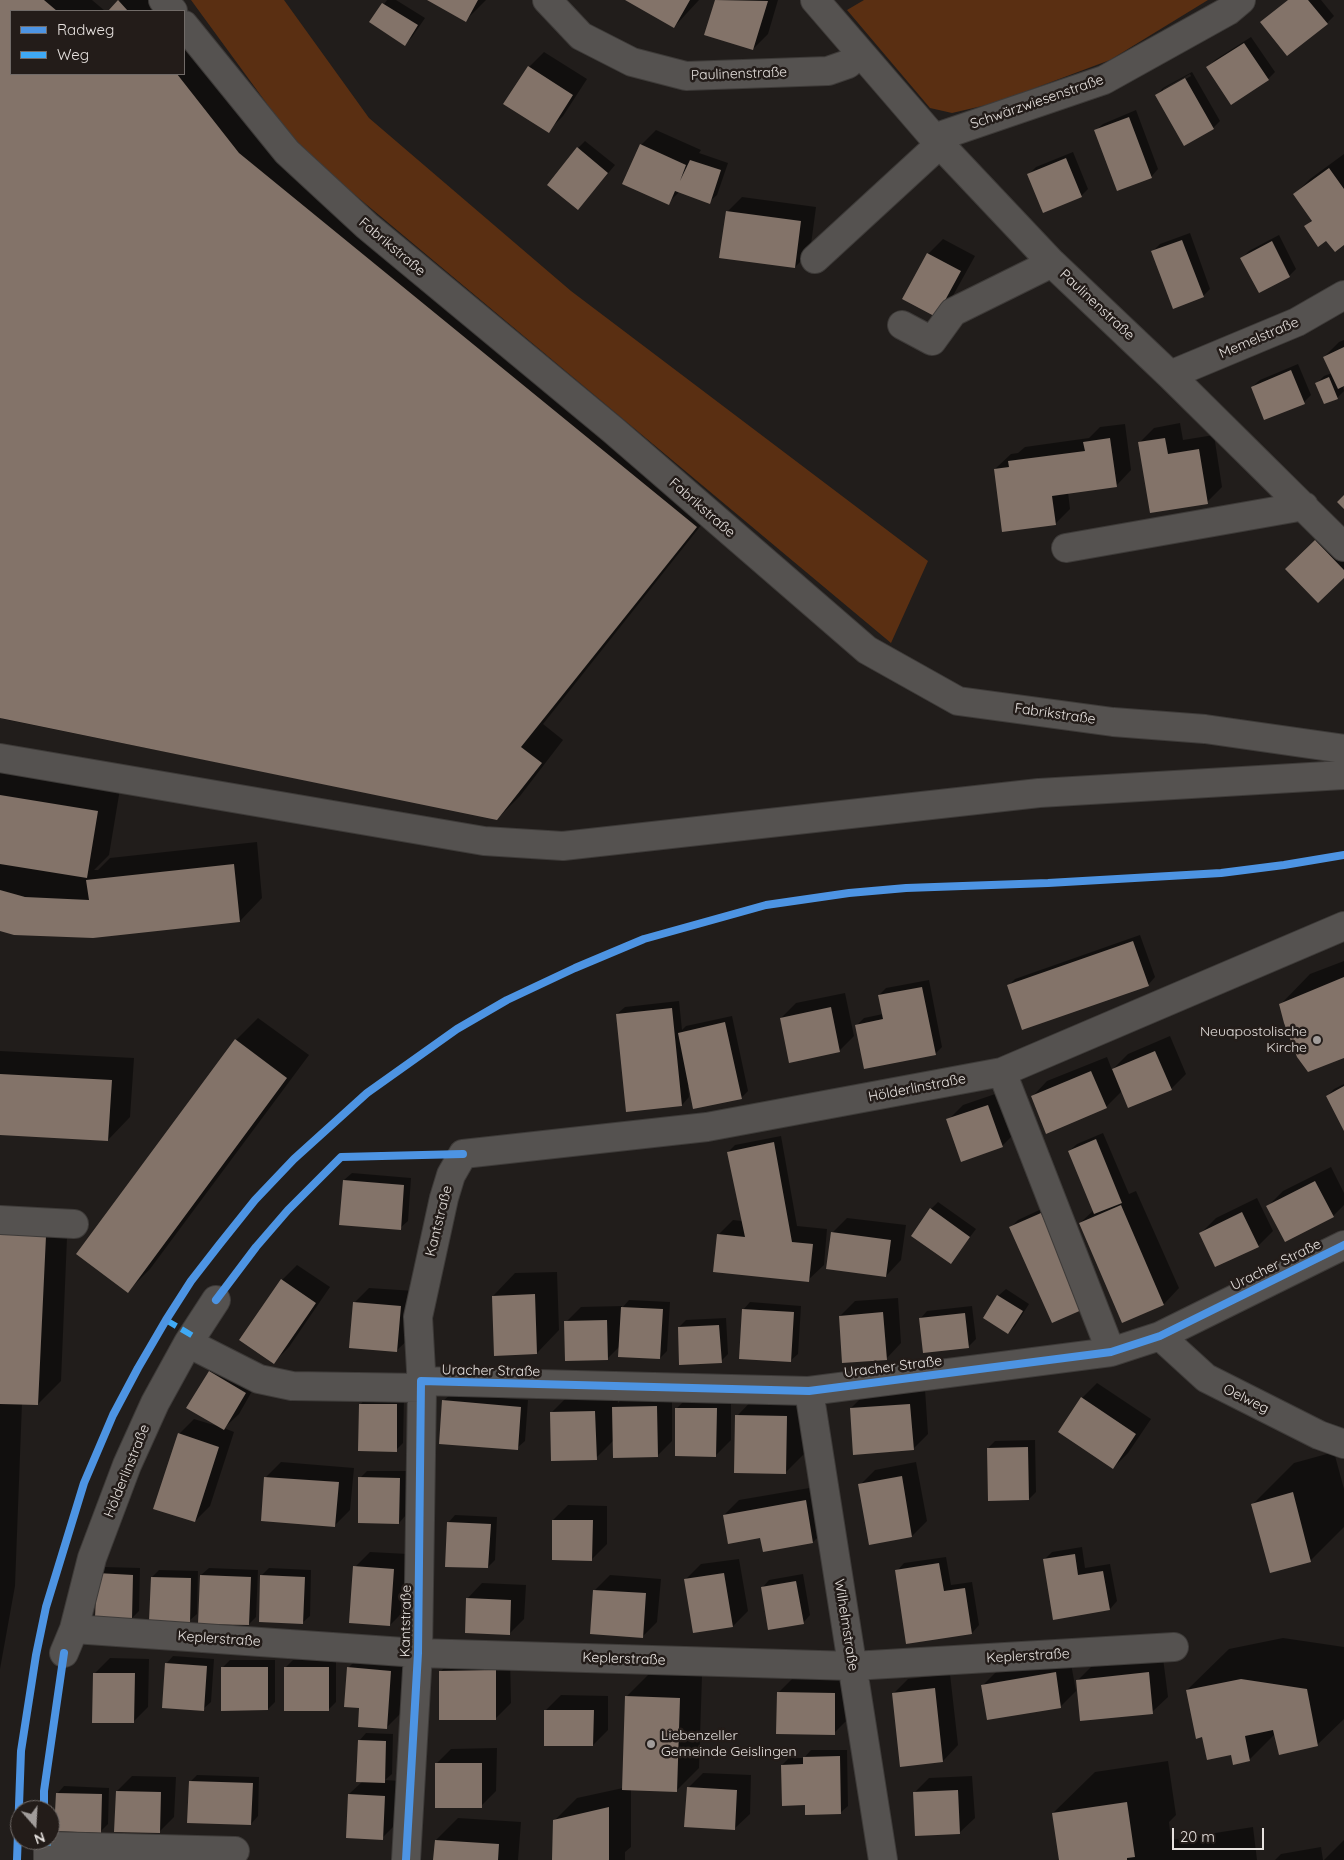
<!DOCTYPE html>
<html>
<head>
<meta charset="utf-8">
<style>
	body { margin:0 }
	#map { position:relative; width:1344px; height:1860px; overflow:hidden; background:#211d1b; font-family:Quicksand,sans-serif }
	canvas { display:block }
	.legend { position:absolute; left:10px; top:10px; width:175px; height:65px; box-sizing:border-box; background:#231c19; border:1px solid #716b68; margin:0; padding:6px 9px; list-style:none; font-size:15px; color:#e6e1de }
	.legend li { display:flex; align-items:center; gap:10px; height:25px }
	.legend b { width:25px; border:1px solid #716b68 }
	.north { position:absolute; left:10px; top:1800px; width:50px; height:50px; box-sizing:border-box; background:#231c19; border:1px solid #716b68; border-radius:50%; rotate:161deg; font-size:14px; font-weight:700; line-height:20px; text-align:center; color:#e6e1de }
	.north::after { content:''; display:block; margin:auto; width:18px; height:22px; background:#a19c9a; clip-path:polygon(50% 0,100% 100%,50% 72%,0 100%) }
	.scale { position:absolute; left:1172px; top:1828px; width:92px; height:22px; box-sizing:border-box; border:2px solid #e6e1de; border-top:0; padding-left:6px; font-size:15px; line-height:18px; white-space:nowrap; color:#e6e1de; -webkit-text-stroke:4px #231c19; paint-order:stroke }
</style>
</head>
<body>
<div id="map">
<canvas width="1344" height="1860"></canvas>
<ul class="legend">
<li><b style="height:6px;background:#4d94e3"></b>Radweg</li>
<li><b style="height:6px;background:#3fa9f5"></b>Weg</li>
</ul>
<div class="north">N</div>
<div class="scale">20 m</div>
</div>
<script>
const ctx = document.querySelector('canvas').getContext('2d');
ctx.lineJoin = 'round';
function fill(path, color) { ctx.fillStyle = color; ctx.fill(path, 'evenodd'); }
const poly = rows => new Path2D(rows.map(r => 'M' + r).join(''));
function trace(path, color, width, dash) { ctx.strokeStyle = color; ctx.lineWidth = width; ctx.lineCap = dash ? 'butt' : 'round'; ctx.setLineDash(dash || []); ctx.stroke(path); }
function drawText(font, color, halo, rows, align = 'center') {
  ctx.font = font + ' Quicksand,sans-serif'; ctx.lineWidth = 5; ctx.setLineDash([]); ctx.textBaseline = 'middle'; ctx.strokeStyle = halo; ctx.fillStyle = color; for (const [text, x, y, turn = 0] of rows) {
    ctx.save(); ctx.translate(x, y); ctx.rotate((+turn || 0) * Math.PI / 180); ctx.textAlign = isNaN(turn) ? turn : align; if (halo) ctx.strokeText(text, 0, 0); ctx.fillText(text, 0, 0); ctx.restore();
  }
}
const green = poly([
	[191,0,284,0,369,118,571,291,928,561,891,643,300,149],
	[864,0,1208,0,1110,60,995,103,952,113,930,108,847,10]
]);
const shadow = poly([
	[0,0,92,0,105,11,11,11,11,74,184,74,184,31,262,131,718,504,543,724,563,740,520,796,497,819,3,719,0,717],
	[120,0,159,0,168,11,109,11],
	[387,0,396,0,425,18,412,37,405,44,371,22],
	[430,0,486,0,466,20],
	[628,0,699,0,674,27],
	[716,0,778,0,768,34,753,49,706,35],
	[1288,0,1321,0,1334,16,1327,23],
	[1251,37,1275,72,1268,79,1208,67,1215,60],
	[544,52,587,79,563,116,548,131,529,67],
	[1192,72,1220,121,1213,128,1156,96,1163,88],
	[1190,74,1191,76,1163,92,1163,89],
	[1136,110,1158,169,1151,177,1095,131,1103,124],
	[656,130,701,150,699,153,728,163,717,195,709,202,680,191,668,203,641,145],
	[585,141,615,165,578,209,578,148],
	[1073,152,1088,189,1081,196,1028,175,1036,167],
	[1344,154,1344,244,1327,239,1305,227,1313,219,1295,194,1310,179],
	[742,197,816,207,810,252,795,267,727,212],
	[1190,233,1210,289,1203,296,1153,251,1160,244],
	[1279,235,1296,269,1289,276,1242,258,1249,251],
	[943,239,975,256,950,301,935,316,928,254],
	[1344,340,1344,385,1342,385,1344,391,1337,398,1317,383,1324,376,1332,373,1324,357,1339,342],
	[1298,364,1311,395,1304,402,1252,387,1260,380],
	[1180,423,1183,440,1214,435,1222,487,1207,502,1139,443,1154,428],
	[1125,424,1131,470,1116,486,1068,492,1070,509,1055,524,995,469,1011,454,1018,453,1025,447,1089,438,1100,427],
	[1331,526,1344,539,1344,576,1302,554],
	[0,769,120,789,109,855,94,870,98,870,110,858,257,842,262,898,240,921,92,936,0,930],
	[1140,935,1155,977,1148,985,1008,986,1015,979],
	[1344,961,1344,1056,1281,1004,1310,974],
	[929,980,942,1047,935,1054,857,1025,864,1018,883,1014,879,995,886,988],
	[845,993,854,1036,839,1051,781,1018,796,1003],
	[679,1001,682,1030,686,1026,732,1016,748,1091,741,1098,688,1086,689,1097,682,1105,627,1110,617,1014,625,1007],
	[258,1018,309,1055,150,1269,128,1291,236,1040],
	[1170,1036,1186,1074,1171,1089,1122,1091,1106,1107,1032,1097,1047,1081,1107,1057,1112,1070,1128,1054],
	[0,1051,134,1058,130,1117,108,1140,0,1134],
	[1344,1084,1344,1128,1327,1096,1334,1089],
	[1004,1091,1017,1131,1002,1146,948,1120,963,1105],
	[1103,1133,1129,1194,1136,1191,1179,1288,1164,1304,1123,1321,1080,1223,1094,1210,1069,1151,1077,1144],
	[781,1136,797,1226,827,1229,824,1265,808,1280,718,1235,733,1220,742,1221,728,1152,735,1145],
	[1331,1167,1344,1193,1344,1205,1333,1216,1268,1206,1283,1191],
	[352,1173,411,1178,408,1221,400,1228,344,1180],
	[1257,1198,1273,1231,1258,1246,1201,1233,1216,1218],
	[938,1202,976,1229,951,1262,931,1209],
	[0,1206,31,1208,31,1212,68,1214,61,1381,38,1404,22,1403,15,1586,0,1669],
	[1048,1206,1090,1301,1011,1227,1018,1220],
	[847,1218,906,1225,901,1260,886,1276,832,1233],
	[297,1265,330,1287,289,1347,274,1362,282,1280],
	[557,1272,559,1330,537,1353,493,1296,515,1273],
	[369,1288,415,1291,412,1336,396,1351,354,1303],
	[1006,1289,1029,1304,1015,1326,1008,1333,998,1296],
	[898,1298,901,1343,886,1359,840,1316,855,1301],
	[629,1300,670,1302,667,1351,660,1358,620,1346,607,1359,566,1322,581,1307,622,1306,622,1308],
	[750,1302,801,1306,798,1354,790,1361,743,1310],
	[972,1306,976,1339,969,1346,924,1352,920,1319,927,1311],
	[726,1318,728,1354,721,1361,679,1327,686,1320],
	[225,1356,260,1377,239,1414,224,1428,234,1432,210,1506,195,1521,179,1434,194,1419,217,1426,188,1408,210,1371],
	[1097,1383,1151,1419,1128,1453,1113,1468,1059,1432,1082,1398],
	[617,1389,618,1403,628,1392,672,1392,672,1441,657,1456,614,1440,596,1458,551,1413,574,1390],
	[925,1389,928,1434,913,1449,851,1408,866,1393],
	[692,1393,731,1394,731,1440,716,1455,677,1408],
	[759,1393,809,1394,808,1450,785,1473,737,1416],
	[451,1394,528,1400,525,1441,517,1448,443,1401],
	[367,1397,404,1398,403,1443,396,1450,360,1405],
	[1035,1440,1036,1492,1029,1499,988,1448,995,1441],
	[1334,1452,1344,1489,1344,1527,1310,1561,1253,1504,1294,1463],
	[281,1462,354,1468,350,1510,335,1525,266,1477],
	[916,1462,927,1521,912,1536,860,1485,875,1470],
	[367,1471,406,1471,406,1515,399,1523,360,1478],
	[821,1486,828,1527,813,1542,761,1536,724,1515,739,1500],
	[568,1505,607,1506,607,1544,592,1559,553,1520],
	[455,1515,497,1517,495,1560,488,1567,448,1523],
	[1082,1547,1085,1568,1110,1564,1117,1601,1110,1609,1044,1560,1052,1552],
	[370,1552,408,1554,405,1610,390,1625,355,1567],
	[946,1557,951,1585,972,1582,979,1625,972,1633,897,1571,904,1563],
	[739,1559,748,1611,733,1626,686,1579,701,1564],
	[105,1567,140,1568,139,1611,132,1618,98,1574],
	[209,1568,258,1570,256,1617,249,1624,201,1575],
	[269,1568,311,1570,310,1616,302,1623,261,1576],
	[159,1570,198,1571,197,1614,189,1621,152,1577],
	[803,1574,810,1615,803,1623,762,1588,769,1580],
	[610,1575,661,1579,657,1622,642,1637,595,1590],
	[482,1583,526,1585,524,1619,509,1634,467,1599],
	[1283,1638,1344,1647,1344,1719,1317,1745,1275,1734,1249,1760,1232,1753,1203,1735,1187,1690,1229,1649],
	[363,1653,406,1656,401,1713,386,1728,361,1707,348,1668],
	[173,1656,214,1659,211,1702,203,1709,166,1664],
	[510,1656,511,1703,496,1718,440,1672,455,1657],
	[110,1658,149,1659,148,1707,133,1722,95,1673],
	[1070,1658,1076,1691,1061,1706,983,1685,998,1670],
	[1163,1658,1168,1697,1152,1712,1078,1680,1093,1665],
	[230,1660,275,1660,275,1702,268,1709,223,1667],
	[293,1660,336,1660,336,1702,329,1709,285,1668],
	[649,1674,702,1676,699,1768,677,1790,631,1789,631,1847,625,1852,625,1860,553,1860,554,1821,577,1798,623,1788,626,1697],
	[950,1674,958,1745,943,1761,893,1694,908,1679],
	[793,1678,850,1679,849,1718,834,1733,778,1693],
	[561,1695,608,1696,608,1730,593,1745,546,1710],
	[366,1733,393,1734,392,1774,385,1780,400,1781,397,1823,382,1838,349,1794,363,1781,359,1741],
	[497,1748,496,1791,481,1806,436,1764,451,1749],
	[811,1750,847,1750,848,1806,840,1813,807,1804,782,1765,789,1758,804,1758],
	[1168,1761,1176,1815,1169,1822,1171,1840,1253,1827,1257,1860,1060,1860,1053,1813,1095,1772],
	[703,1773,751,1775,750,1814,734,1829,688,1788],
	[197,1775,259,1777,258,1816,251,1824,190,1782],
	[132,1776,176,1777,174,1817,159,1832,117,1791],
	[972,1776,975,1818,959,1833,914,1793,929,1778],
	[64,1786,109,1788,108,1824,100,1832,57,1794],
	[458,1818,521,1822,518,1860,434,1860,436,1840],
	[1344,1840,1344,1860,1324,1860],
	[1321,1847,1323,1860,1275,1860,1281,1854]
]);
const building = poly([
	[0,0,44,0,57,11,11,11,11,74,177,74,239,153,697,527,521,747,542,763,497,820,0,718],
	[118,0,128,11,108,11],
	[427,0,478,0,466,22],
	[625,0,690,0,674,28],
	[715,0,768,1,753,50,704,35],
	[1288,0,1308,0,1328,24,1287,56,1260,22],
	[382,3,418,25,405,46,369,22],
	[1244,43,1269,80,1231,105,1206,67],
	[528,66,573,95,549,133,503,104],
	[1185,78,1214,129,1184,146,1155,95],
	[1129,117,1152,178,1117,191,1094,130],
	[640,144,686,165,680,181,690,160,721,170,710,204,675,191,669,205,622,184],
	[577,147,608,173,578,210,547,185],
	[1066,158,1082,197,1043,213,1027,174],
	[1329,168,1344,189,1344,245,1335,252,1326,241,1318,247,1304,226,1312,221,1293,194],
	[726,211,801,221,795,268,719,258],
	[1182,240,1204,297,1173,309,1151,251],
	[1272,241,1290,277,1259,293,1240,258],
	[927,253,961,271,936,317,902,299],
	[1344,347,1344,386,1338,389,1323,357],
	[1291,370,1305,404,1264,420,1251,387],
	[1329,377,1338,399,1324,404,1315,383],
	[1110,438,1117,487,1052,496,1056,525,1002,532,994,469,1009,467,1008,461,1085,451,1083,442],
	[1165,438,1168,454,1199,449,1208,504,1150,513,1138,442],
	[1344,495,1344,509,1337,502],
	[1315,540,1344,570,1344,578,1318,603,1285,569],
	[0,795,98,811,87,878,0,864],
	[234,864,240,922,93,938,14,935,0,931,0,890,25,897,89,900,86,880],
	[1133,941,1149,986,1022,1030,1007,985],
	[1344,977,1344,1058,1308,1072,1297,1057,1284,1023,1279,1004],
	[922,987,936,1055,864,1069,855,1025,883,1019,878,995],
	[831,1007,840,1052,789,1063,780,1018],
	[672,1008,682,1106,626,1112,616,1014],
	[725,1022,742,1099,693,1109,678,1033],
	[235,1039,287,1078,128,1293,76,1254],
	[1155,1051,1172,1090,1128,1108,1112,1069],
	[1091,1071,1107,1108,1046,1134,1031,1096],
	[0,1074,112,1080,108,1141,0,1135],
	[1344,1086,1344,1131,1326,1096],
	[988,1105,1003,1147,961,1162,946,1119],
	[1096,1139,1122,1203,1094,1214,1068,1151],
	[774,1142,792,1242,813,1244,809,1282,713,1272,717,1234,745,1237,727,1152],
	[343,1180,404,1185,401,1230,339,1225],
	[1315,1181,1334,1217,1285,1242,1266,1206],
	[1121,1205,1164,1305,1122,1323,1079,1223],
	[930,1208,970,1237,951,1264,911,1236],
	[1242,1212,1259,1247,1215,1267,1199,1233],
	[1041,1213,1084,1309,1052,1323,1009,1227],
	[0,1229,46,1236,38,1405,0,1404],
	[831,1232,891,1240,886,1277,826,1269],
	[281,1279,316,1303,274,1364,239,1340],
	[535,1294,537,1354,494,1356,492,1296],
	[997,1295,1023,1311,1008,1334,983,1318],
	[353,1302,401,1306,397,1352,349,1348],
	[621,1307,663,1309,660,1359,618,1357],
	[742,1309,794,1312,791,1362,739,1359],
	[883,1312,887,1360,842,1363,839,1316],
	[965,1313,969,1348,923,1353,919,1318],
	[607,1320,608,1360,565,1361,564,1321],
	[719,1325,722,1363,679,1365,678,1327],
	[209,1371,246,1393,224,1430,186,1408],
	[1081,1397,1136,1434,1113,1469,1058,1432],
	[442,1400,521,1407,518,1450,439,1444],
	[359,1404,397,1404,397,1452,358,1451],
	[910,1404,914,1450,853,1455,850,1408],
	[657,1406,658,1457,613,1458,612,1407],
	[675,1408,717,1408,716,1457,675,1456],
	[595,1411,597,1460,551,1461,550,1412],
	[735,1415,787,1416,786,1474,734,1473],
	[178,1433,219,1447,195,1522,153,1509],
	[1028,1447,1029,1500,988,1501,987,1448],
	[902,1476,912,1537,869,1545,858,1484],
	[264,1477,339,1482,335,1527,261,1521],
	[358,1477,400,1478,399,1524,358,1523],
	[1293,1492,1311,1562,1270,1573,1251,1504],
	[806,1500,813,1543,763,1552,760,1538,728,1544,723,1515],
	[552,1520,593,1520,592,1561,552,1560],
	[447,1522,491,1524,488,1568,445,1567],
	[1075,1554,1078,1575,1103,1571,1110,1610,1053,1620,1043,1559],
	[939,1563,944,1591,965,1588,972,1634,906,1644,895,1570],
	[353,1566,394,1569,390,1626,349,1623],
	[97,1573,133,1575,132,1619,95,1618],
	[724,1573,733,1627,693,1633,684,1579],
	[200,1575,251,1577,249,1625,198,1624],
	[260,1575,305,1577,303,1624,259,1622],
	[151,1577,191,1578,190,1623,149,1621],
	[796,1581,804,1624,768,1630,761,1587],
	[593,1590,646,1593,643,1638,590,1634],
	[466,1598,511,1600,510,1635,465,1633],
	[165,1663,207,1666,204,1711,162,1708],
	[221,1667,268,1667,268,1710,221,1711],
	[284,1667,329,1667,329,1711,284,1711],
	[347,1667,391,1671,387,1729,358,1727,359,1708,344,1707],
	[496,1670,496,1720,439,1720,439,1671],
	[1056,1672,1061,1708,987,1720,981,1685],
	[1149,1672,1153,1714,1080,1721,1076,1680],
	[93,1673,135,1673,134,1723,92,1723],
	[1241,1679,1307,1689,1318,1746,1279,1755,1273,1730,1245,1736,1250,1761,1233,1765,1231,1755,1207,1760,1202,1737,1196,1739,1186,1690],
	[935,1688,943,1762,900,1767,892,1693],
	[777,1692,835,1693,835,1735,776,1734],
	[625,1696,680,1698,677,1792,622,1790],
	[544,1710,594,1710,593,1746,544,1746],
	[358,1740,386,1741,385,1783,356,1782],
	[840,1756,841,1814,805,1815,805,1805,782,1806,781,1765,803,1764,803,1757],
	[435,1763,482,1763,482,1808,435,1808],
	[189,1781,253,1783,251,1825,187,1823],
	[687,1787,737,1790,735,1830,684,1827],
	[958,1790,960,1834,915,1836,913,1792],
	[116,1791,161,1792,160,1833,114,1832],
	[56,1793,102,1794,101,1833,54,1831],
	[348,1794,385,1796,383,1840,346,1838],
	[1127,1802,1135,1857,1127,1858,1127,1860,1059,1860,1052,1813],
	[609,1807,609,1860,552,1860,553,1820],
	[435,1840,499,1844,498,1860,433,1860]
]);
const minor = poly([
	[163,0,173,11],
	[547,0,581,36,632,62,686,76,828,71,848,64,860,53],
	[815,0,934,138,1052,263,1170,375,1344,547],
	[184,25,287,152,367,226,613,430,867,650,958,701,1113,722,1205,729,1344,749],
	[934,138,1104,80,1228,11,1241,0],
	[815,259,940,144],
	[902,325,932,341,953,312,1052,263],
	[1170,375,1297,322,1344,295],
	[1066,548,1304,506],
	[0,758,484,841,563,846,1039,793,1344,775],
	[1002,1072,1111,1352],
	[0,1220,74,1224],
	[1160,1336,1206,1378,1319,1435,1344,1444],
	[188,1343,259,1379,292,1386,422,1388],
	[421,1381,809,1391,1111,1352,1160,1336,1344,1245],
	[809,1391,883,1860],
	[74,1629,418,1653,853,1666,1174,1647],
	[64,1653,74,1629,92,1558,127,1465,155,1403,188,1343,216,1300],
	[48,1860,48,1846,235,1851],
	[406,1860,418,1653,422,1388,418,1317,444,1198,451,1175,463,1154,707,1127,1002,1072,1344,926]
]);
const quiet = poly([
	[166,1320,193,1336],
	[47,1840,48,1846]
]);
const cycleway = poly([
	[216,1300,256,1247,288,1210,341,1157,463,1154],
	[44,1810,44,1791,64,1653],
	[17,1860,21,1751,36,1655,46,1607,84,1483,113,1415,138,1368,166,1320,191,1281,219,1245,255,1200,294,1159,367,1093,457,1029,507,1000,575,968,644,939,766,905,849,893,906,888,1048,883,1221,873,1284,865,1344,855],
	[406,1860,418,1653,421,1381,809,1391,1111,1352,1160,1336,1344,1245]
]);
const markers = [
	[1317,1040,5,"#a19c9a"],
	[651,1744,5,"#a19c9a"]
];
const streetNames = [
	["Paulinenstraße",739,74,-2],
	["Schwärzwiesenstraße",1037,102,-19],
	["Fabrikstraße",392,247,40],
	["Paulinenstraße",1097,305,43],
	["Memelstraße",1259,338,-23],
	["Fabrikstraße",702,508,41],
	["Fabrikstraße",1055,714,8],
	["Hölderlinstraße",917,1088,-11],
	["Kantstraße",439,1221,-76],
	["Uracher Straße",1276,1265,-26],
	["Uracher Straße",893,1367,-7],
	["Uracher Straße",491,1371,1],
	["Oelweg",1246,1399,26],
	["Hölderlinstraße",127,1471,-68],
	["Kantstraße",406,1621,-89],
	["Wilhelmstraße",846,1625,81],
	["Keplerstraße",219,1639,4],
	["Keplerstraße",1028,1656,-3],
	["Keplerstraße",624,1659,2]
];
const poiNames = [
	["Neuapostolische",1307,1032],
	["Kirche",1307,1048],
	["Liebenzeller",661,1736,"left"],
	["Gemeinde Geislingen",661,1752,"left"]
];
fill(green, '#5a2f12');
fill(shadow, '#0007');
fill(building, '#837369');
trace(minor, '#3e3b39', 30);
trace(minor, '#555250', 28);
trace(quiet, '#3fa9f5', 6, [12, 6]);
trace(cycleway, '#4d94e3', 8);
for (const [x, y, r, color] of markers) { const dot = new Path2D(); dot.arc(x, y, r, 0, 2 * Math.PI); ctx.fillStyle = color; ctx.fill(dot); trace(dot, '#231c19', 2); }
drawText('14px', '#e6e1de', '#231c19', streetNames);
drawText('14px', '#e6e1de', '#231c19', poiNames, 'right');
</script>
</body>
</html>
